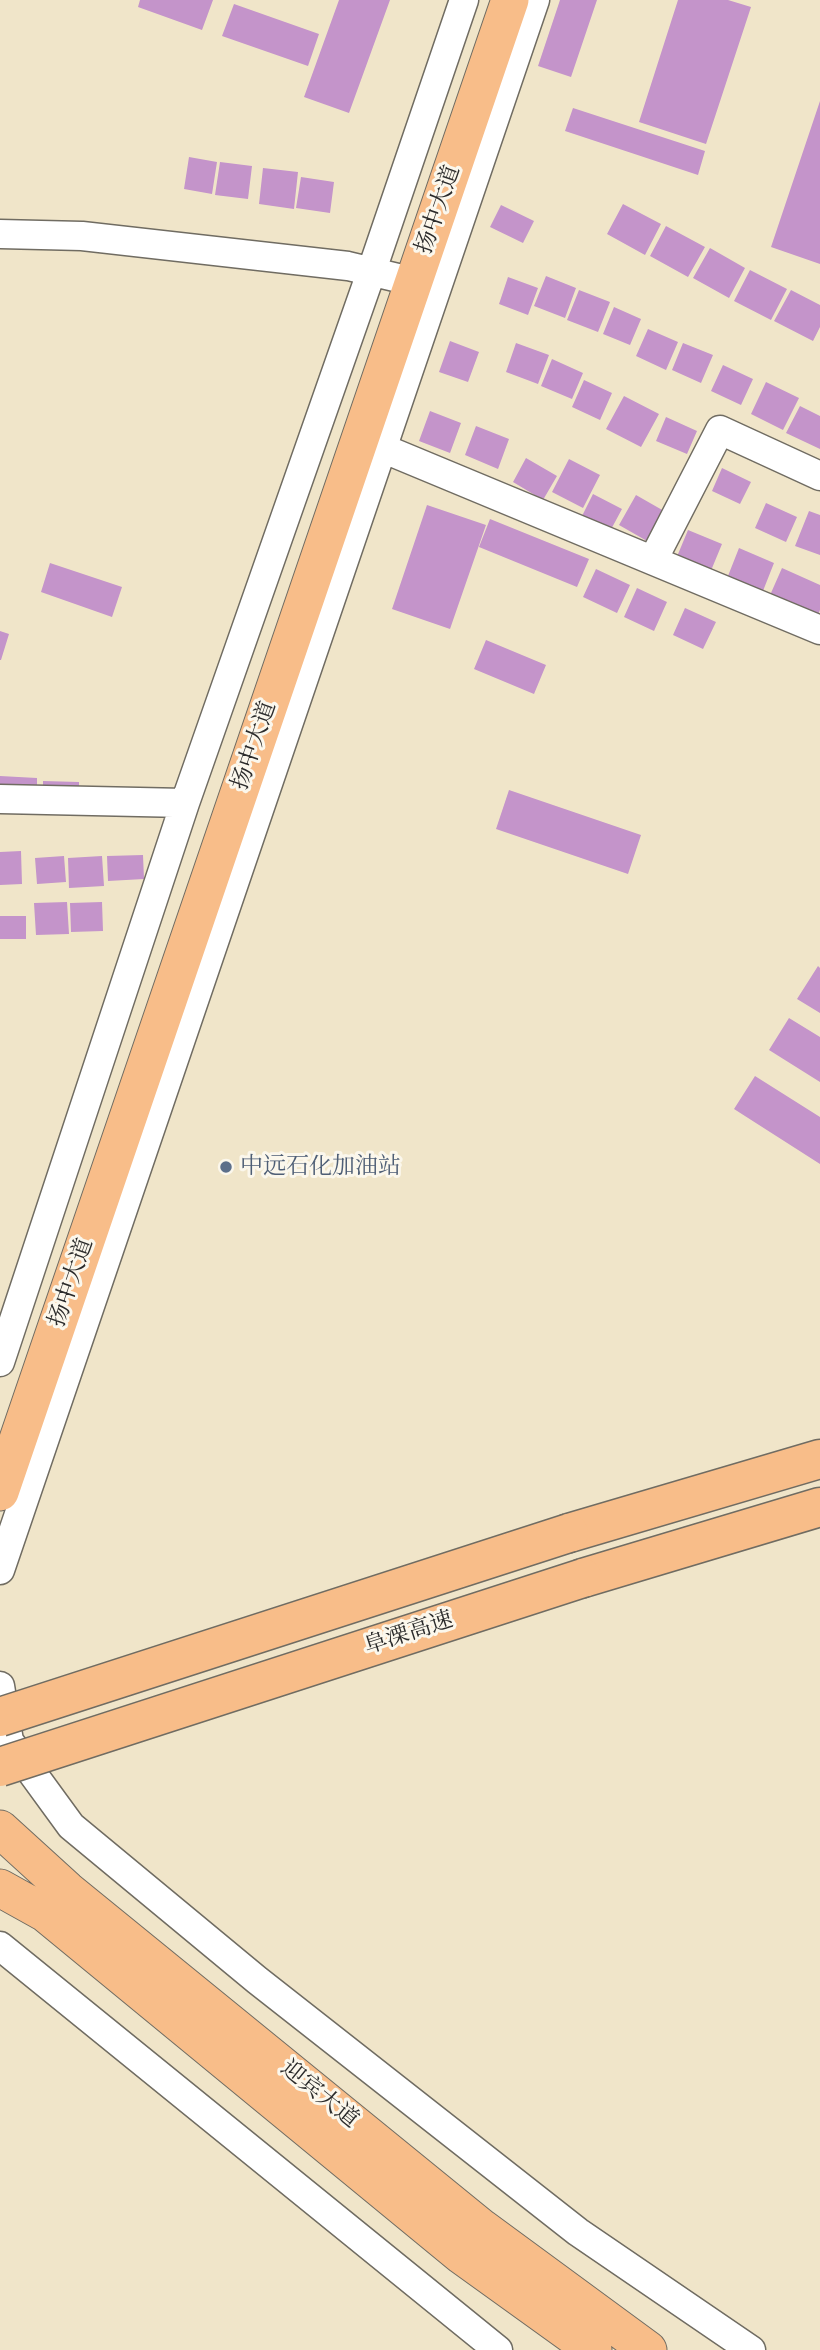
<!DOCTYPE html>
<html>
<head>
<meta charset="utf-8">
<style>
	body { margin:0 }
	canvas { display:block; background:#f0e5c9 }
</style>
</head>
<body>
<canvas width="820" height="2350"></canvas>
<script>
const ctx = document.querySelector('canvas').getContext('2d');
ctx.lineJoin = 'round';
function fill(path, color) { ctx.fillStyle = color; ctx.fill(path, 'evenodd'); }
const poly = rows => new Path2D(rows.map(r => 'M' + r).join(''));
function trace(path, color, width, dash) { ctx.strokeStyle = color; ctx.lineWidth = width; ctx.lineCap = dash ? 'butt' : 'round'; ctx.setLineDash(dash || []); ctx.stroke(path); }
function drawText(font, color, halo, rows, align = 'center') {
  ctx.font = font + ' "Libre Bodoni","Noto Serif SC",serif'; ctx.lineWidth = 6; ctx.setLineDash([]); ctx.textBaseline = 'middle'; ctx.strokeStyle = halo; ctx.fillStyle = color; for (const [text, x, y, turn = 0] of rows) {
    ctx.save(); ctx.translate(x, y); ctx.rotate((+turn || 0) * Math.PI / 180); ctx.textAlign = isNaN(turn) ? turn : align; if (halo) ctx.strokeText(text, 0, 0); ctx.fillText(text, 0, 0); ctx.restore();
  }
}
const building = poly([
	[140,0,213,0,202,30,138,7],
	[339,0,390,0,349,113,304,97],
	[560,0,597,0,571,77,538,66],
	[678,0,728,0,751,7,706,144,639,122],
	[234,4,319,34,308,66,222,36],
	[820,101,820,264,771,247],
	[573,108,705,151,698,175,565,131],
	[189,157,217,162,212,194,184,189],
	[220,162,252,166,248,199,215,195],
	[263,168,298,172,294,209,259,204],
	[301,177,334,182,330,213,296,208],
	[623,204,661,224,645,255,607,234],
	[501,205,534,221,523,243,490,227],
	[666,226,705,247,688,277,650,256],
	[710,248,745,268,729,298,693,278],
	[750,270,787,289,771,320,734,301],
	[546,276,576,288,565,318,534,306],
	[508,277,538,288,528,315,499,304],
	[579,290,610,302,598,332,567,320],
	[791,290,820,305,820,327,813,341,774,321],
	[614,307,641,319,630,345,603,334],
	[648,329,678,342,666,370,636,356],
	[450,341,479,352,468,382,439,372],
	[516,343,549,355,538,384,506,372],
	[683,343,713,355,701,383,672,370],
	[552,359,583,373,572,399,541,386],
	[723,365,753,379,741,405,711,391],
	[584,380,612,393,600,420,572,407],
	[766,382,799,398,783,430,751,414],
	[624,396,659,414,641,447,606,429],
	[800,406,820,416,820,449,786,433],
	[430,411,461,423,450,453,419,441],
	[666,417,697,431,687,454,656,441],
	[476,426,509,439,498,469,465,455],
	[526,458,557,476,543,500,513,482],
	[569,459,600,475,583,508,552,492],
	[722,468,751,482,740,504,712,491],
	[593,494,622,509,608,535,580,520],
	[636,495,671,515,654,545,619,525],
	[766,503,797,517,786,542,755,528],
	[427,505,486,525,450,629,392,609],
	[809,511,820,515,820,555,795,546],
	[490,519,589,559,577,587,479,547],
	[688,530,722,544,710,573,676,559],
	[739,548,774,563,761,596,726,581],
	[50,563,122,587,112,617,41,592],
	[782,568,820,585,820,610,815,622,767,602],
	[596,569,630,585,617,613,583,597],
	[637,588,667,602,654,631,624,617],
	[685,608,716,622,703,649,673,635],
	[0,631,9,634,1,660,0,660],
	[486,640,546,665,534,694,474,669],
	[0,776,37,778,37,793,0,791],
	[43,781,79,782,79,796,43,794],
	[509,790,641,835,628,874,496,829],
	[21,851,22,884,0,885,0,852],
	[143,855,144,879,108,881,107,856],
	[64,856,66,882,37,884,35,858],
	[102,856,104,886,69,888,68,858],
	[67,902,69,934,36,935,34,903],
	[102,902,103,931,71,932,70,903],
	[0,916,26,916,26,939,0,939],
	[818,966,820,968,820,1013,797,999],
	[789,1018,820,1037,820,1082,769,1050],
	[755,1076,820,1117,820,1164,734,1109]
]);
const minor = poly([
	[0,234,82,236,348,266,415,282],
	[387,431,382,448,820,630],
	[653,560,720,430,820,476],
	[0,799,185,803],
	[0,1362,185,803,372,270,464,0],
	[0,1570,535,0],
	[0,1686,9,1741,71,1826,257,1980,578,2232,751,2350],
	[0,1946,498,2350]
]);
const major = poly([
	[0,1492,510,0],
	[0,1829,67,1890,482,2228,648,2350],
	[0,1888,45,1913,461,2255,593,2350]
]);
const highway = poly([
	[569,1533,820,1459],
	[583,1578,820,1507]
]);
const highwayBridge = poly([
	[0,1717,569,1533],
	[0,1767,583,1578]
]);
const markers = [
	[226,1167,7,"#5c6f8a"]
];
const streetNames = [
	["扬中大道",439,210,-71],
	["扬中大道",255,746,-71],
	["扬中大道",72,1283,-71],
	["阜溧高速",409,1634,-18],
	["迎宾大道",319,2095,39]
];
const serviceNames = [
	["中远石化加油站",240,1167]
];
fill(building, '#c494ca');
trace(minor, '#706c62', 31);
trace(major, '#706c62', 39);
trace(highway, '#706c62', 41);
trace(minor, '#fff', 28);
trace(major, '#f8bd89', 37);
trace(highway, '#f8bd89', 38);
trace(highwayBridge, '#706c62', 41, []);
trace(highwayBridge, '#f8bd89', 38);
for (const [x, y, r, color] of markers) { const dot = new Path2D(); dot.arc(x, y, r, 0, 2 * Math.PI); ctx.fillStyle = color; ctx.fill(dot); trace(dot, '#fbf7ec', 2.5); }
drawText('23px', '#2b2b2b', '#fbf7ec', streetNames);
drawText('23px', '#4e5e75', '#fbf7ec', serviceNames, 'left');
</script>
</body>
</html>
